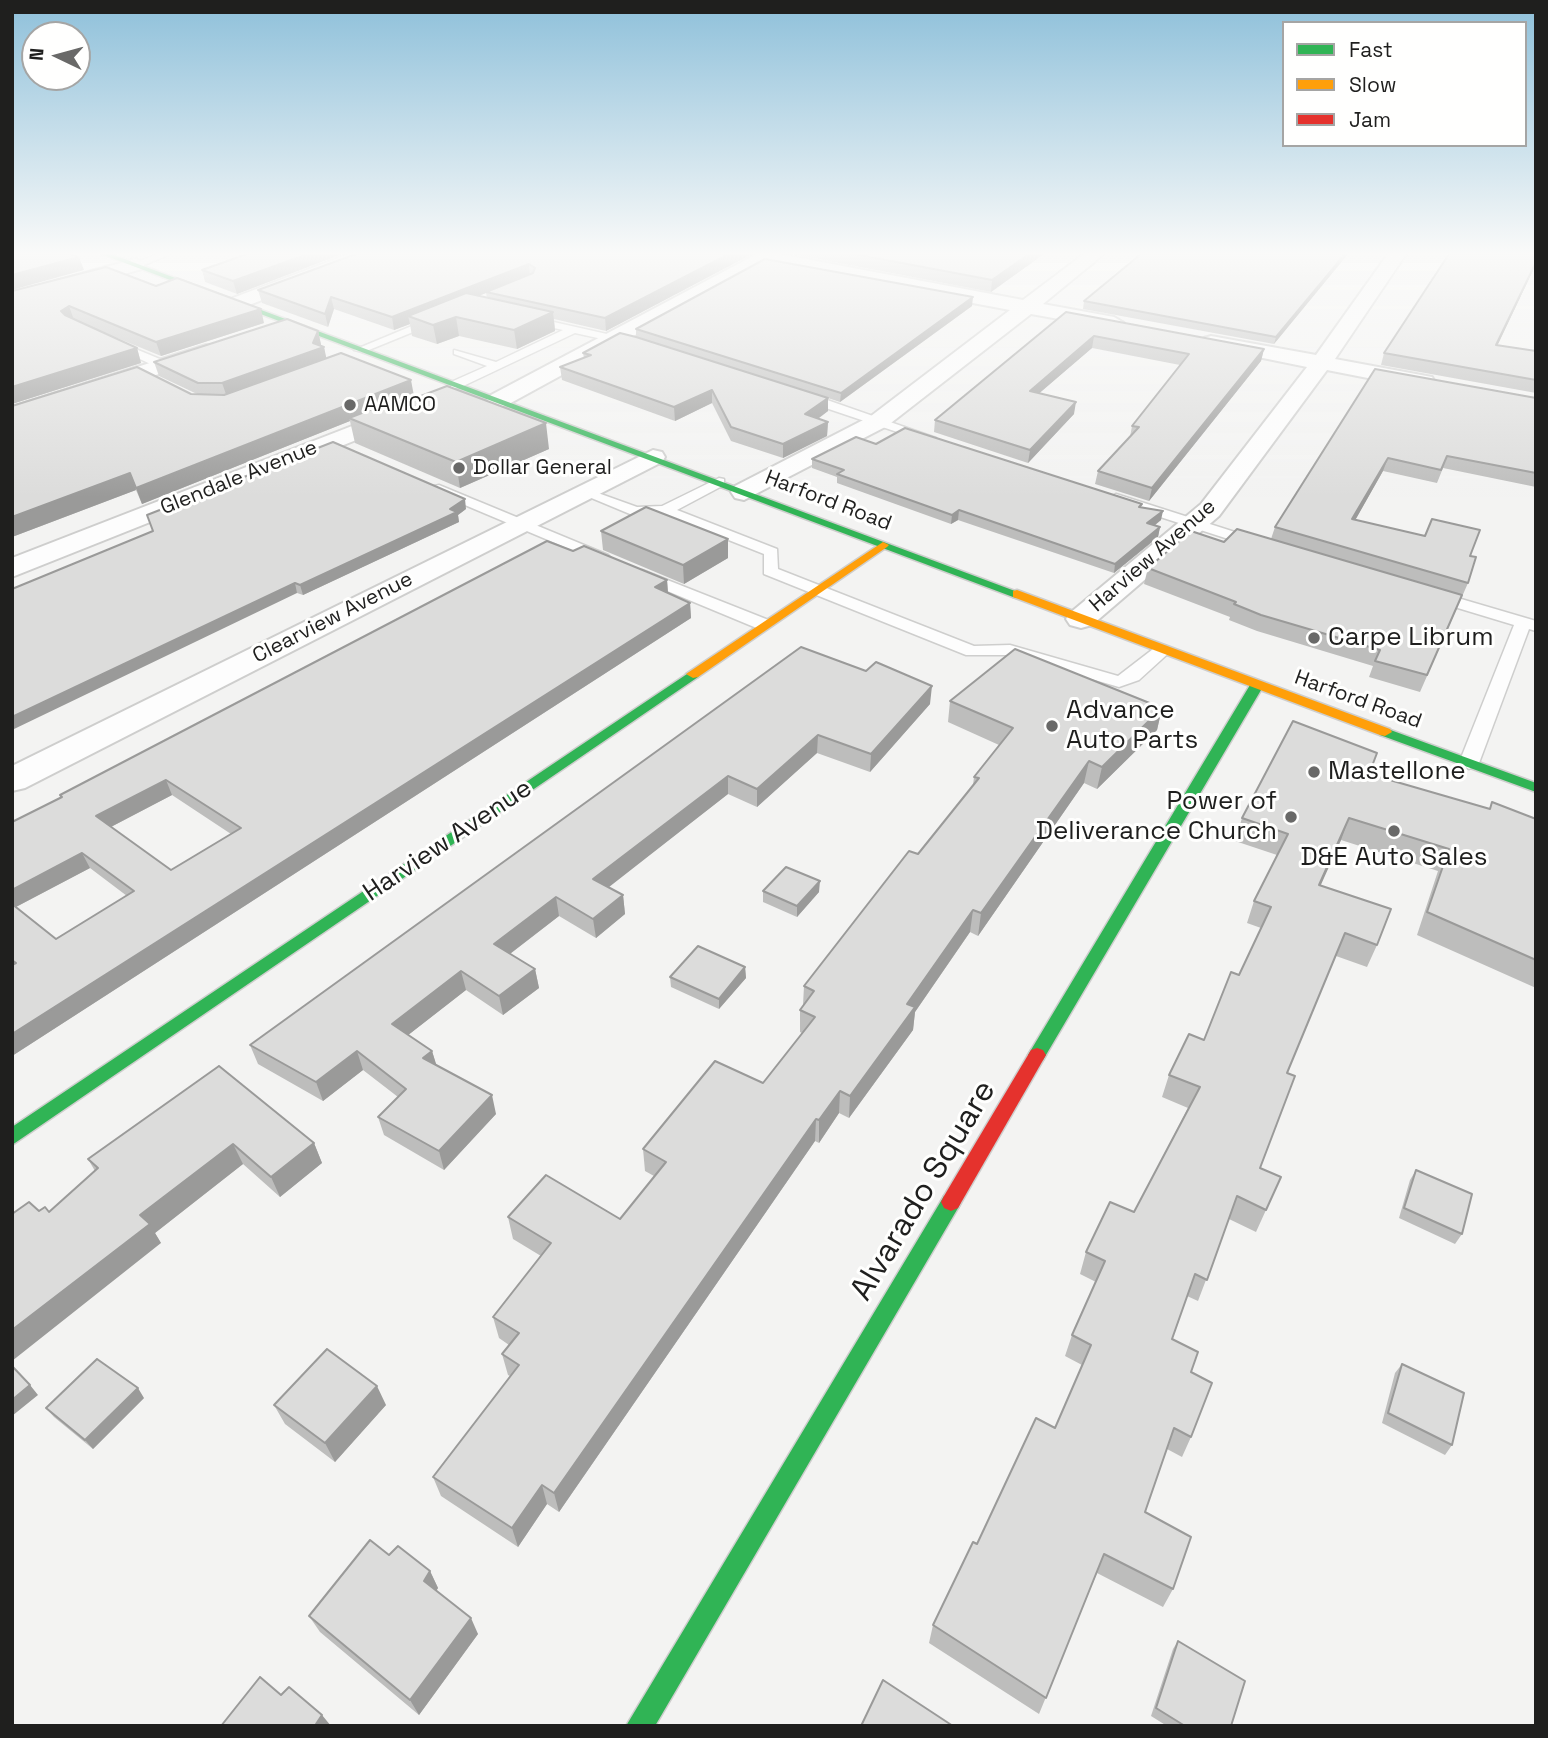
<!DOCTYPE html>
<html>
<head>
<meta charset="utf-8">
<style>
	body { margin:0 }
	#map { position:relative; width:1548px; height:1738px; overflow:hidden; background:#f3f3f2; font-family:"Space Grotesk",sans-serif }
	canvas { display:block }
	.frame { position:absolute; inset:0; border:14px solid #1f1f1e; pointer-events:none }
	.legend { position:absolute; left:1282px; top:21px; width:245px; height:126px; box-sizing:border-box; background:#fffffe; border:2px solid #a5a5a4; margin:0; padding:9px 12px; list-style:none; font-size:21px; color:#1f1f1e }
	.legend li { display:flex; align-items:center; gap:14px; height:35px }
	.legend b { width:35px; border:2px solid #a5a5a4 }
	.north { position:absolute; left:21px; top:21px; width:70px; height:70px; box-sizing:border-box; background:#fffffe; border:2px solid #a5a5a4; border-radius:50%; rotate:275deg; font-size:19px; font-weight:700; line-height:28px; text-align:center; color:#1f1f1e }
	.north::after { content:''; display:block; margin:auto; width:24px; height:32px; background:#696968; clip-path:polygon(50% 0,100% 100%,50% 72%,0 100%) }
</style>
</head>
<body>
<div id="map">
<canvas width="1548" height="1738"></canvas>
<div class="frame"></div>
<ul class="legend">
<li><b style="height:9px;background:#30b455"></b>Fast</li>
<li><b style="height:9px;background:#ff9f0a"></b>Slow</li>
<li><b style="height:9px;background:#e5322d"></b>Jam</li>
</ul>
<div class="north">N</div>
</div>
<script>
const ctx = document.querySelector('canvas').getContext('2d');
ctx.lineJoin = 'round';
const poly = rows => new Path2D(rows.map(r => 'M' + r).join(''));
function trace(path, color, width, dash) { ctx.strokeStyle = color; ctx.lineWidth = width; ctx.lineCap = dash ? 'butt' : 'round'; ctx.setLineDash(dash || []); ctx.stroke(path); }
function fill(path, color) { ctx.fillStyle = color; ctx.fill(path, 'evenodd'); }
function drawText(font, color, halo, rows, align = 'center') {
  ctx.font = font + ' "Space Grotesk",sans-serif'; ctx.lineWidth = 6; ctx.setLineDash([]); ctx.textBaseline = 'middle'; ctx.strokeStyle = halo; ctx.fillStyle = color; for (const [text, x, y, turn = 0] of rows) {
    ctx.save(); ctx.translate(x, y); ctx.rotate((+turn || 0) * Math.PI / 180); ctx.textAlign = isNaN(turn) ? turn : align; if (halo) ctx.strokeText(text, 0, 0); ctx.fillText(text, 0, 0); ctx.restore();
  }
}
const lane = poly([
	[157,254,171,254,139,267,130,265,157,254],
	[436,316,440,317,440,321,364,352,354,350,436,316],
	[527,316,629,339,635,342,629,345,575,333,459,388,451,388,451,382,487,366,454,354,454,350,496,362,563,330,523,321,521,319,527,316],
	[114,340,167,362,169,365,159,368,110,345,108,343,114,340],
	[799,393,807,393,936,438,924,441,799,399,799,393],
	[719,478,724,479,724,485,677,510,777,549,778,569,974,646,1010,645,1118,676,1157,646,1163,645,1172,650,1139,680,1119,687,1009,655,966,655,764,574,764,554,663,514,630,514,577,492,584,488,637,507,662,506,719,478],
	[439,485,608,555,611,558,603,563,598,561,434,492,434,486,439,485],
	[1116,494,1263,541,1266,544,1263,547,1253,547,1111,501,1109,498,1116,494],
	[642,570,771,621,773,625,765,630,759,629,636,578,636,572,642,570],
	[1434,591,1536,621,1536,631,1529,629,1479,763,1469,769,1459,763,1514,625,1428,599,1426,596,1434,591]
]);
const street = poly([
	[349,254,374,254,371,258,244,307,237,309,227,303,230,299,349,254],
	[757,254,779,254,1023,300,1084,254,1104,254,1043,304,1114,317,1124,323,1114,329,1031,314,887,426,744,500,735,498,731,492,735,486,871,416,1010,310,765,264,507,405,499,407,491,405,487,400,491,395,757,254],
	[1388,254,1406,254,1335,359,1432,377,1435,382,1432,387,1424,389,1327,370,1219,516,1092,625,1081,628,1070,625,1066,619,1070,613,1201,504,1307,367,1204,346,1200,342,1204,338,1211,336,1316,355,1388,254],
	[135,259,142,261,144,265,142,269,12,305,12,293,135,259],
	[206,345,214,346,217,351,214,356,12,422,12,407,206,345],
	[401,407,409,409,413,414,409,419,12,577,12,558,401,407],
	[653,450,662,452,665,457,662,462,25,788,12,791,12,766,653,450]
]);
const fast = poly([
	[101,254,111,254,1023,594,1017,598,1013,597,101,254],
	[693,670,700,674,698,677,12,1145,12,1127,693,670],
	[1257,681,1264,685,1043,1060,1037,1062,1031,1060,1028,1055,1250,685,1257,681],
	[1385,728,1536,783,1536,792,1380,735,1378,732,1380,729,1385,728],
	[951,1193,958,1196,961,1202,958,1208,655,1726,626,1726,944,1196,951,1193]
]);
const slow = poly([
	[883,542,889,545,887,547,698,677,693,678,686,674,883,542],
	[1017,590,1390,729,1392,732,1385,736,1380,735,1013,597,1013,591,1017,590]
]);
const jam = poly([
	[1037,1048,1043,1050,1046,1055,958,1208,951,1211,944,1208,941,1202,944,1196,1031,1050,1037,1048]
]);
const wall = poly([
	[247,254,342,254,237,294,205,282,202,270],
	[356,254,752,254,606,331,554,319,555,331,517,349,459,336,437,344,412,336,410,324,394,330,334,309,328,327,262,303,258,290],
	[486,293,487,298,479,296],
	[792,254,1044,254,991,292],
	[1141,254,1348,254,1274,344,1083,309,1084,301],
	[1536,264,1497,345,1536,351,1536,393,1381,365,1384,353],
	[156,286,264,323,161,356,83,324,137,348,141,363,12,404,12,291],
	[972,306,840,402,828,398,828,411,818,419,828,422,827,436,783,458,731,441,712,403,675,421,562,380,560,367,584,358,583,353,636,337,636,329],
	[1066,312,1264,349,1261,361,1149,501,1095,484,1098,471,1130,437,1132,426,1180,365,1092,348,1039,393,1074,414,1028,463,934,432,935,420],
	[318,331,321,346,324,347,326,359,414,396,407,399,407,401,549,449,460,488,355,443,350,421,142,504,136,490,12,537,191,394,197,394,159,376,154,362],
	[1375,369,1536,398,1536,487,1443,468,1437,483,1383,471,1355,520,1470,556,1468,583,1420,692,1369,677,1373,666,1257,631,1229,620,1230,617,1144,584,1148,568,1224,542,1271,539,1275,527],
	[876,444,1142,504,1141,507,1161,520,1154,526,1160,527,1158,537,1114,573,958,520,951,524,837,483,837,477,812,468,812,459],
	[466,509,458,515,459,522,303,595,297,593,12,589],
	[601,531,728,558,684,584,603,550],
	[573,551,667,580,668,592,690,603,691,618,12,1056,12,822,61,797,60,795],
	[172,795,231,834,171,870,111,827],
	[90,868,127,896,56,939,16,907],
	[801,647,930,704,870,772,817,753,757,807,728,794,608,887,623,895,625,914,596,938,559,916,510,954,535,969,539,988,503,1015,466,990,408,1035,432,1051,436,1065,496,1114,444,1170,384,1135,378,1117,398,1097,363,1070,323,1101,258,1064,250,1045],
	[950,701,1162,708,1157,730,1097,789,1084,783,978,936,970,932,915,1012,913,1030,849,1118,839,1113,819,1143,815,1141,559,1512,547,1504,518,1547,441,1496,433,1477,510,1376,508,1375,502,1354,509,1345,499,1338,493,1317,541,1256,513,1239,508,1217,620,1219,654,1176,645,1171,643,1149,763,1083,802,1033,800,1032,800,1010,803,1005,804,986,918,854,973,785,974,777,999,745,948,722],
	[1369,774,1489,809,1492,802,1536,819,1536,988,1417,935,1438,871,1341,840,1320,885,1377,945,1367,967,1336,956,1287,1073,1260,1168,1281,1177,1256,1232,1229,1219,1198,1301,1187,1296,1172,1339,1191,1372,1191,1437,1182,1457,1167,1449,1145,1512,1173,1589,1163,1607,1097,1573,1039,1714,929,1643,933,1625,977,1544,1055,1428,1082,1365,1065,1356,1072,1335,1096,1282,1080,1274,1086,1252,1134,1212,1188,1108,1162,1097,1169,1075,1204,1040,1239,975,1261,928,1247,923,1254,901,1277,855,1235,841,1242,818],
	[763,891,819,892,797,917,763,902],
	[745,967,746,978,719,1009,671,987,670,977],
	[219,1066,314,1143,322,1163,280,1197,243,1164,155,1233,161,1243,39,1211,49,1212,95,1171,88,1159],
	[1416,1170,1462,1234,1455,1244,1399,1218,1410,1180],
	[1402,1364,1452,1445,1445,1455,1382,1423,1395,1373],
	[144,1398,93,1449,54,1417,46,1408],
	[274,1405,386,1405,335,1462,285,1424],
	[389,1555,430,1571,438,1588,436,1591,478,1634,419,1715,320,1632,309,1616],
	[1178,1641,1231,1726,1167,1726,1151,1716,1173,1649]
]);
const shadedWall = poly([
	[308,254,342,254,237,294,233,281],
	[729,254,752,254,606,331,605,318],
	[1029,254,1044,254,991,292,992,280],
	[1345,254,1348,254,1274,344,1276,337],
	[79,257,84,270,12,290,12,275],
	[1536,262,1536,264,1492,357,1496,345],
	[529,264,530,276,486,292,486,293,419,320,408,316,410,324,394,330,392,317],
	[331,297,334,309,328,327,325,314],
	[973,297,972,306,840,402,841,393],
	[69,306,74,320,66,325,61,311],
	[261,309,264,323,161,356,156,342],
	[553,312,555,331,517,349,514,330],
	[456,317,459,336,437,344,433,325],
	[318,331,321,344,320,349,324,347,327,361,227,397,222,383,313,343],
	[1094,336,1092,348,1028,403,1030,391],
	[137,348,141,363,12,404,12,387],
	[1264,349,1261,361,1149,501,1152,488],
	[411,380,414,396,407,399,411,421,349,418,350,421,142,504,136,488],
	[712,390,712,403,675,421,674,407],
	[828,398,828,411,805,428,805,414],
	[1076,402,1074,414,1028,463,1030,450],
	[828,422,827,436,783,458,783,444],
	[546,423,549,449,460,488,456,462],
	[1388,458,1383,471,1348,533,1352,519],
	[130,473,136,490,12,537,12,517],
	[465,499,466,509,458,515,459,522,303,595,300,585,450,509],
	[959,510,958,520,951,524,952,515],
	[1163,511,1161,520,1145,533,1147,523],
	[1160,527,1158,537,1114,573,1115,564],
	[728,539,728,558,684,584,683,565],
	[667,580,668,594,655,587],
	[295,583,297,593,12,730,12,717],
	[690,603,691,618,12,1056,12,1034],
	[932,686,930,704,870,772,871,754],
	[1162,708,1157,730,1097,789,1102,767],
	[818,735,817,753,757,807,757,789],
	[1089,761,1084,783,978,936,981,913],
	[728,776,728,794,595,898,593,879],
	[166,780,172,795,103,831,96,816],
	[1349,818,1341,840,1311,907,1319,885],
	[82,853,90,868,12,909,12,890],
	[820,881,819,892,797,917,797,906],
	[623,895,625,914,596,938,593,919],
	[556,897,559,916,498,963,494,944],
	[973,910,970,932,915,1012,913,1030,849,1118,850,1096,907,1004],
	[745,967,746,978,719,1009,719,999],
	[535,969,539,988,503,1015,499,996],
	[461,971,466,990,398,1043,392,1024],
	[357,1051,363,1070,323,1101,316,1082],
	[432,1051,438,1070,423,1058],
	[840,1091,839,1113,819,1143,819,1120],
	[492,1095,496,1114,444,1170,439,1151],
	[816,1119,815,1141,559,1512,554,1493],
	[314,1143,322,1163,280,1197,271,1177],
	[233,1144,243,1164,155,1233,161,1243,12,1361,12,1330,140,1215],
	[30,1385,38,1395,12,1416,12,1400],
	[377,1386,386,1405,335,1462,325,1443],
	[138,1388,144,1398,93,1449,85,1440],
	[542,1485,547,1504,518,1547,512,1528],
	[430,1571,438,1588,432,1598,424,1581],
	[471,1618,478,1634,419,1715,410,1700],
	[322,1715,331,1726,317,1726,316,1724]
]);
const building = poly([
	[12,254,69,254,79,257,12,275,12,254],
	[247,254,308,254,233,281,202,270,247,254],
	[356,254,729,254,605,318,486,292,533,273,535,268,529,264,392,317,331,297,325,314,258,290,356,254],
	[854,254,1029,254,992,280,854,254],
	[1141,254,1345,254,1276,337,1084,301,1141,254],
	[1449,254,1536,254,1536,262,1496,345,1536,351,1536,380,1384,353,1449,254],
	[765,259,973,297,841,393,636,329,765,259],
	[106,267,156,286,177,278,261,309,156,342,69,306,61,311,65,315,137,348,12,387,12,291,106,267],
	[466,293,553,312,514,330,456,317,433,325,408,316,466,293],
	[1066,312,1264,349,1152,488,1098,471,1139,427,1132,426,1189,354,1094,336,1030,391,1076,402,1030,450,935,420,1066,312],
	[287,319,318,331,313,343,324,347,222,383,198,383,154,362,287,319],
	[620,333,636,337,828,398,805,414,828,422,783,444,731,427,712,390,674,407,560,367,591,355,583,353,620,333],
	[341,353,411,380,136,488,130,473,12,517,12,406,137,367,191,394,224,395,341,353],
	[1375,369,1536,398,1536,473,1447,456,1441,470,1388,458,1352,519,1425,536,1432,519,1480,530,1470,556,1476,557,1468,583,1275,527,1375,369],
	[447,386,546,423,456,462,349,418,406,396,405,402,447,386],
	[905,428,1142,504,1139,507,1163,511,1147,523,1160,527,1115,564,959,510,952,515,837,474,844,470,812,459,856,437,876,444,905,428],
	[333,442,465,499,450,509,457,512,300,585,295,583,12,717,12,589,153,531,147,515,333,442],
	[646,507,728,539,683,565,601,531,646,507],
	[1237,529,1462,595,1427,675,1375,661,1380,650,1261,615,1234,604,1236,602,1148,568,1191,531,1224,542,1237,529],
	[547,541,573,551,584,546,667,580,655,587,690,603,12,1034,12,965,16,963,12,960,12,904,56,939,134,891,82,853,12,890,12,822,62,797,60,795,547,541],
	[166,780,241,828,171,870,96,816,166,780],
	[801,647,866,671,876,662,932,686,871,754,818,735,757,789,728,776,593,879,623,895,593,919,556,897,494,944,535,969,499,996,461,971,392,1024,432,1051,423,1058,492,1095,439,1151,378,1117,406,1089,357,1051,316,1082,250,1045,801,647],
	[1015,649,1162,708,1102,767,1089,761,981,913,973,910,907,1004,915,1007,850,1096,840,1091,819,1120,816,1119,554,1493,542,1485,512,1528,433,1477,519,1365,502,1354,519,1333,493,1317,551,1243,508,1217,546,1175,620,1219,666,1162,643,1149,715,1061,763,1083,815,1017,800,1010,814,991,804,986,909,851,918,854,979,778,974,777,1013,728,950,701,1015,649],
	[1293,721,1377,753,1369,774,1490,809,1492,802,1536,819,1536,960,1427,912,1449,849,1349,818,1319,885,1391,909,1377,945,1345,933,1287,1073,1295,1076,1260,1168,1281,1177,1266,1210,1237,1196,1207,1280,1195,1274,1172,1339,1198,1352,1191,1372,1212,1383,1191,1437,1174,1428,1145,1512,1191,1537,1173,1589,1104,1554,1046,1698,933,1625,973,1542,977,1544,1036,1418,1055,1428,1091,1345,1072,1335,1105,1261,1086,1252,1110,1202,1134,1212,1200,1087,1169,1075,1189,1034,1204,1040,1231,972,1239,975,1271,907,1254,901,1288,834,1242,818,1293,721],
	[786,867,820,881,797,906,763,891,786,867],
	[698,946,745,967,719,999,670,977,698,946],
	[219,1066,314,1143,271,1177,233,1144,140,1215,150,1224,12,1330,12,1214,29,1202,39,1211,45,1207,49,1212,98,1168,88,1159,219,1066],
	[1416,1170,1472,1194,1462,1234,1404,1208,1416,1170],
	[327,1349,377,1386,325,1443,274,1405,327,1349],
	[97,1359,138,1388,85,1440,46,1408,97,1359],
	[1402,1364,1464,1393,1452,1445,1388,1413,1402,1364],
	[12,1366,30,1385,12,1400,12,1366],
	[370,1540,389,1555,398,1546,430,1571,424,1581,471,1618,410,1700,309,1616,370,1540],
	[1178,1641,1245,1681,1231,1726,1185,1726,1156,1708,1178,1641],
	[260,1677,281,1695,289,1687,322,1715,316,1724,318,1726,221,1726,260,1677],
	[883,1680,953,1726,861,1726,883,1680]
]);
const markers = [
	[350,405,7,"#696968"],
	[459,468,7,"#696968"],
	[1314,638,7,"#696968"],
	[1052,726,7,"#696968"],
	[1314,772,7,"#696968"],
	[1291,817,7,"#696968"],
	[1394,831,7,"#696968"]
];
const farPoinames = [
	["AAMCO",364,405],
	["Dollar General",473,468]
];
const farStreetnames = [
	["Glendale Avenue",239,478,-22],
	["Harford Road",828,501,21],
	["Harview Avenue",1153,556,-41],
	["Clearview Avenue",333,618,-27],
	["Harford Road",1358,700,20]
];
const poiNames = [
	["Carpe Librum",1328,638],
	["Advance",1066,711],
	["Auto Parts",1066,741],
	["Mastellone",1328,772],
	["Power of",1277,802,"right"],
	["Deliverance Church",1277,832,"right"],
	["D&E Auto Sales",1394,858,"center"]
];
const streetNames = [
	["Harview Avenue",448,841,-34]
];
const nearStreetnames = [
	["Alvarado Square",924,1191,-59]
];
trace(lane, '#cececd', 3);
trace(street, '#cececd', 4);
trace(fast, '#cececd', 3);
trace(slow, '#cececd', 3);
trace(jam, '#cececd', 3);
fill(lane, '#fdfdfd');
fill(street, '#fdfdfd');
fill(fast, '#30b455');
fill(slow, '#ff9f0a');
fill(jam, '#e5322d');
fill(wall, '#bdbdbc');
fill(shadedWall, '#9a9a99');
fill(building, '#dcdcdb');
trace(building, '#9a9a99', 2);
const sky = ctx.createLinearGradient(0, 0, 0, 497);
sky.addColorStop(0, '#8ec0da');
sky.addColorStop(0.51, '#fafaf9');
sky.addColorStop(1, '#fafaf900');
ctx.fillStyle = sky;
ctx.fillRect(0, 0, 1548, 497);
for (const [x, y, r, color] of markers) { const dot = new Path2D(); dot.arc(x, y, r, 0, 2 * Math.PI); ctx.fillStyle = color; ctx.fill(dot); trace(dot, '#fffffe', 2.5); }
drawText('21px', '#1f1f1e', '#fffffe', farPoinames, 'left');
drawText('21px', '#1f1f1e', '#fffffe', farStreetnames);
drawText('26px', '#1f1f1e', '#fffffe', poiNames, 'left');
drawText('26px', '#1f1f1e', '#fffffe', streetNames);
drawText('32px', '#1f1f1e', '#fffffe', nearStreetnames);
</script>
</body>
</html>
